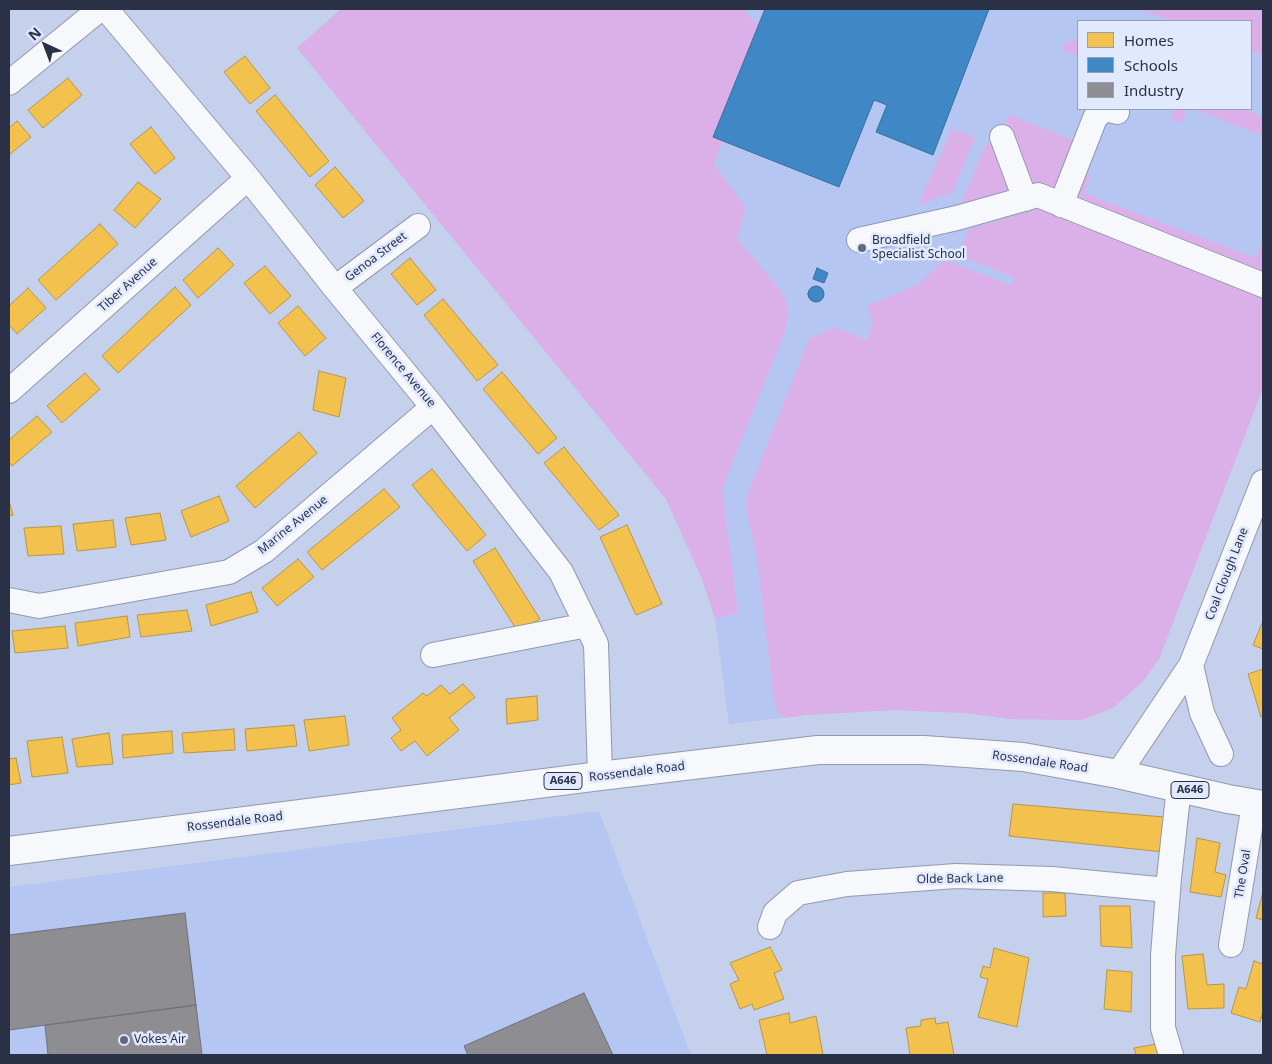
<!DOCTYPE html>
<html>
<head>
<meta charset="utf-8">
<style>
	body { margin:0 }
	#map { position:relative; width:1272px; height:1064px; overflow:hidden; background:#c5d0ec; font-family:"Noto Sans",sans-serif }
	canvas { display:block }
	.frame { position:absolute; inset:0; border:10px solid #2a3146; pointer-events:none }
	.legend { position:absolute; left:1077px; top:20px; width:175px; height:90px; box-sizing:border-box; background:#e1e9ff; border:1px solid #989fb5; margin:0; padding:6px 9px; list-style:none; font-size:15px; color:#2a3146 }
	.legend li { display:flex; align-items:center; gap:10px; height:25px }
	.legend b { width:25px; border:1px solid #989fb5 }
	.north { position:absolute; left:20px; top:20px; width:50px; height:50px; -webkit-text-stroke:4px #e1e9ff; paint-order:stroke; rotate:317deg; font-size:14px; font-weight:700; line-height:20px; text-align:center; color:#2a3146 }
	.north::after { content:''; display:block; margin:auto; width:18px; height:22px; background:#2a3146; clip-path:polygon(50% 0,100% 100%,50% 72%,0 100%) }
</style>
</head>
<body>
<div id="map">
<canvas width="1272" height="1064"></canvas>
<div class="frame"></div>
<ul class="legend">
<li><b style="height:14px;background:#f2c14e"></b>Homes</li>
<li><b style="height:14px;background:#3f88c5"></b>Schools</li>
<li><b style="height:14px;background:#8d8d92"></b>Industry</li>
</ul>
<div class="north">N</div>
</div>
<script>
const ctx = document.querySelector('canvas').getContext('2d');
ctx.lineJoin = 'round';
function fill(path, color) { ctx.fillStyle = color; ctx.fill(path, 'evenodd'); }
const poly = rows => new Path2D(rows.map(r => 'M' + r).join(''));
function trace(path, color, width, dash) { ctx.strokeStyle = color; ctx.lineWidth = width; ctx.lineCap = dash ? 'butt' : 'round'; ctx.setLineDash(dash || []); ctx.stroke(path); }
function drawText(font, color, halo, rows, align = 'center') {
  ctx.font = font + ' "Noto Sans",sans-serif'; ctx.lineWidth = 5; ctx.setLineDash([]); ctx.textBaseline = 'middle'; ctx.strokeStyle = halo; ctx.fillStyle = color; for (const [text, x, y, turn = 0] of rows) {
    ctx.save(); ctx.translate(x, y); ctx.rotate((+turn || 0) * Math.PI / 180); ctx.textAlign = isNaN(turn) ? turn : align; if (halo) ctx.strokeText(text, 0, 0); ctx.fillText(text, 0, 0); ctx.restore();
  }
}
const built = poly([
	[341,9,1263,9,1263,388,1159,659,1144,680,1113,708,1081,720,1009,719,965,713,893,710,807,715,729,724,715,618,702,579,666,499,297,48],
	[1078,21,1251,21,1251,109,1078,109],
	[599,811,691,1055,9,1055,9,887]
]);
const green = poly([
	[341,9,746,9,746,12,749,17,753,21,759,23,713,136,723,141,714,165,746,208,737,239,781,291,787,302,787,318,785,332,722,489,738,613,715,618,702,579,666,499,297,48],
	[1138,9,1263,9,1263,56,1251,51,1251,21,1171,21],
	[1066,41,1078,41,1078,56,1062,50],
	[1174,109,1187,109,1181,123,1170,119],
	[1194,109,1247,109,1263,118,1263,136],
	[1009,114,1077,142,1059,184,1052,188,1031,184,1020,170,1005,125],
	[952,129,975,137,953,192,918,205],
	[986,143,996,144,1011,194,961,205],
	[1084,175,1089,175,1090,178,1084,193,1255,258,1263,239,1263,271,1087,205,1081,202,1078,196,1078,187],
	[1039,209,1263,297,1263,388,1159,659,1144,680,1113,708,1081,720,1009,719,965,713,893,710,807,715,784,718,778,714,774,699,757,560,750,526,746,502,747,495,809,339,834,327,867,340,871,328,872,321,867,306,919,284,944,260,1011,285,1014,277,960,256,960,248,971,228]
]);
const homes = poly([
	[245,56,270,88,250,104,224,72,245,56],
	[68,78,82,95,43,128,28,110,68,78],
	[275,95,329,161,310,177,256,111,275,95],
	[17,121,31,137,9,155,9,128,17,121],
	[151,127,175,158,155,174,130,144,151,127],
	[335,167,364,201,343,218,315,185,335,167],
	[138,182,161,199,135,228,114,210,138,182],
	[100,224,118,244,56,300,38,280,100,224],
	[218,248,234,265,198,298,183,280,218,248],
	[410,258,436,290,417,305,391,274,410,258],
	[265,266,291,296,270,314,244,283,265,266],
	[175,287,191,305,118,373,102,356,175,287],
	[28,288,46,308,17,334,9,325,9,306,28,288],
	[443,299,498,365,477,381,424,315,443,299],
	[298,306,326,338,305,356,278,323,298,306],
	[319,371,346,378,339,417,313,410,319,371],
	[502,372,557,438,538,454,483,389,502,372],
	[85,373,100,389,62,423,47,406,85,373],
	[37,416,52,432,12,466,9,462,9,440,37,416],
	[299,432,317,453,255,508,236,486,299,432],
	[564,447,619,515,599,530,544,463,564,447],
	[432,469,486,535,467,551,412,485,432,469],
	[384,489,400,507,322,570,307,552,384,489],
	[219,496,229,521,191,537,181,511,219,496],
	[9,501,13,515,9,516,9,501],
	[160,513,166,540,131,545,125,518,160,513],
	[113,520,116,547,77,551,73,524,113,520],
	[627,525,662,604,636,615,600,537,627,525],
	[61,526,64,554,28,556,24,528,61,526],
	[495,548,540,619,518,632,473,561,495,548],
	[298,559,314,577,277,606,262,588,298,559],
	[251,592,258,612,211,626,206,605,251,592],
	[187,610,192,631,141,637,137,615,187,610],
	[127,616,130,637,78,646,75,623,127,616],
	[1263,621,1263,649,1253,645,1263,621],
	[65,626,68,648,15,653,12,631,65,626],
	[1263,669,1263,717,1261,717,1248,674,1263,669],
	[463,684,475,697,449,718,459,730,427,756,415,741,401,751,391,738,401,730,392,718,423,693,427,696,441,685,450,694,463,684],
	[537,696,538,720,507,724,506,699,537,696],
	[345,716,349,745,309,751,304,720,345,716],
	[294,725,297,746,247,751,245,729,294,725],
	[234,729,235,750,184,753,182,733,234,729],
	[172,731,173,753,123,758,122,735,172,731],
	[109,733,113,764,77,767,72,739,109,733],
	[62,737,68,773,32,777,27,741,62,737],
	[16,758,21,783,9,785,9,759,16,758],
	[1013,804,1164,817,1164,852,1009,836,1013,804],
	[1197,838,1220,843,1215,872,1226,875,1221,897,1190,892,1197,838],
	[1263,892,1263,920,1256,918,1263,892],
	[1043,893,1065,893,1066,916,1043,917,1043,893],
	[1100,906,1130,906,1132,948,1101,946,1100,906],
	[770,947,782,970,774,973,784,999,754,1010,752,1004,740,1009,730,984,739,980,730,963,770,947],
	[994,948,1029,958,1017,1027,978,1017,988,979,980,977,983,966,990,968,994,948],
	[1203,954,1207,985,1224,984,1224,1008,1188,1009,1182,956,1203,954],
	[1254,961,1263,964,1263,1011,1260,1022,1231,1013,1239,987,1246,989,1254,961],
	[1107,970,1132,972,1131,1012,1104,1009,1107,970],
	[789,1013,790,1023,816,1016,823,1055,767,1055,759,1020,789,1013],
	[935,1018,936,1024,948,1022,954,1055,910,1055,906,1028,921,1026,921,1020,935,1018],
	[1157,1044,1160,1055,1136,1055,1134,1048,1157,1044]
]);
const schools = poly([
	[765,9,989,9,933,155,876,132,887,105,874,100,839,187,713,137,765,9],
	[817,268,828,273,824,283,813,279,817,268],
	'808 294a8 8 0 1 1 16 0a8 8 0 1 1-16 0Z'
]);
const industry = poly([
	[185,913,196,1005,9,1030,9,935,185,913],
	[584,993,613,1055,468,1055,464,1046,584,993],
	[196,1005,202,1055,48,1055,45,1025,196,1005]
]);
const minor = poly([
	[106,9,248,178,335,288,433,407,561,572,596,644,600,776],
	[9,83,100,9],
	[1002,137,1025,199],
	[1061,205,1095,118,1100,113,1106,109,1117,112],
	[859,240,957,218,1038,195,1263,285],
	[335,288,418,226],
	[9,391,248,178],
	[9,600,39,606,229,572,264,551,433,407],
	[433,655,587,625],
	[1191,665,1202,713,1221,754],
	[1118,774,1191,665,1263,482],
	[770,927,775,913,798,893,847,884,956,876,1052,879,1168,890],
	[1231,945,1254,804],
	[1171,1055,1163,1028,1163,956,1169,878,1179,787]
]);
const highway = poly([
	[9,851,600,776,818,750,924,750,1023,757,1118,774,1228,799,1263,805]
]);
const markers = [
	[862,248,5,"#606980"],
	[124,1040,5,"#606980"]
];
const shields = [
	[563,781,38],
	[1190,790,38]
];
const shieldNames = [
	["A646",563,781],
	["A646",1190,790]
];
const poiNames = [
	["Broadfield",872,241],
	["Specialist School",872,255],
	["Vokes Air",134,1040]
];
const streetNames = [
	["Genoa Street",376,257,-37],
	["Tiber Avenue",128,285,-42],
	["Florence Avenue",403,370,50],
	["Marine Avenue",293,525,-39],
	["Coal Clough Lane",1227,574,-69],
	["Rossendale Road",1040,762,8],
	["Rossendale Road",637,772,-7],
	["Rossendale Road",235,822,-7],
	["The Oval",1243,874,-81],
	["Olde Back Lane",960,879,-1]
];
fill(built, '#b6c6f3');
fill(green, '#dbb0e9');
fill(homes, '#f2c14e');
trace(homes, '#b6964c', 1);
fill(schools, '#3f88c5');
trace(schools, '#396e9f', 1);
fill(industry, '#8d8d92');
trace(industry, '#6f717b', 1);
trace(minor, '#9199af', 26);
trace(highway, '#9199af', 30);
trace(minor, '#f6f8fc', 24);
trace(highway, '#f6f8fc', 28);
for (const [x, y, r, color] of markers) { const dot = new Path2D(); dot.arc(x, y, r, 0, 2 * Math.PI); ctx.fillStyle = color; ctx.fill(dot); trace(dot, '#e1e9ff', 2); }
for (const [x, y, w] of shields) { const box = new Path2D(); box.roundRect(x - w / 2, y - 8.5, w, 17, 4); ctx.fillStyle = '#e1e9ff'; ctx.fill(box); trace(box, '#2a3146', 1); }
drawText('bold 11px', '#2a3146', null, shieldNames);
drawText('12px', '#2a3146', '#e1e9ff', poiNames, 'left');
drawText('12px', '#2a3146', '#e1e9ff', streetNames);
</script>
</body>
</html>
